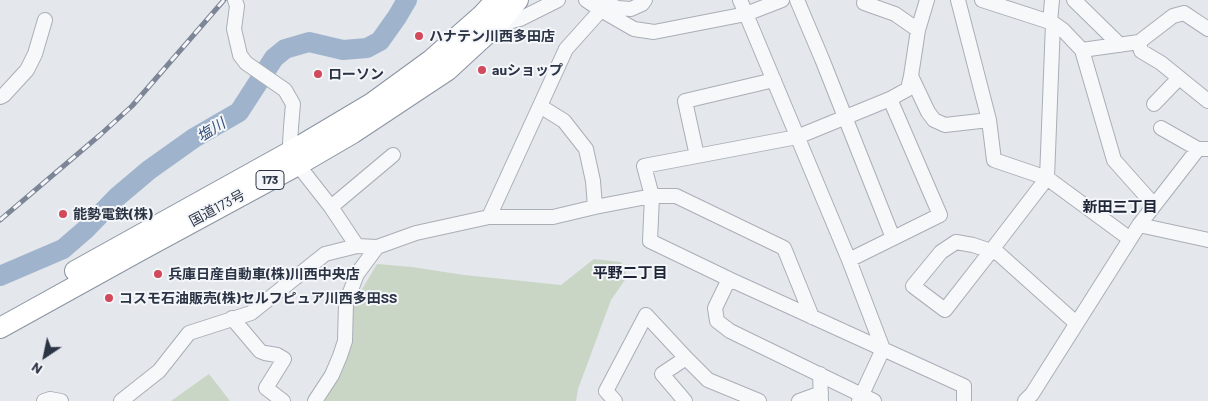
<!DOCTYPE html>
<html>
<head>
<meta charset="utf-8">
<style>
	body { margin:0 }
	#map { position:relative; width:1208px; height:401px; overflow:hidden; background:#e4e7ec; font-family:Barlow,sans-serif }
	canvas { display:block }
	.north { position:absolute; left:20px; top:331px; width:50px; height:50px; -webkit-text-stroke:4px #f4f6f9; paint-order:stroke; rotate:214deg; font-size:14px; font-weight:700; line-height:20px; text-align:center; color:#2b3445 }
	.north::after { content:''; display:block; margin:auto; width:18px; height:22px; background:#2b3445; clip-path:polygon(50% 0,100% 100%,50% 72%,0 100%) }
</style>
</head>
<body>
<div id="map">
<canvas width="1208" height="401"></canvas>
<div class="north">N</div>
</div>
<script>
const ctx = document.querySelector('canvas').getContext('2d');
ctx.lineJoin = 'round';
function fill(path, color) { ctx.fillStyle = color; ctx.fill(path, 'evenodd'); }
const poly = rows => new Path2D(rows.map(r => 'M' + r).join(''));
function trace(path, color, width, dash) { ctx.strokeStyle = color; ctx.lineWidth = width; ctx.lineCap = dash ? 'butt' : 'round'; ctx.setLineDash(dash || []); ctx.stroke(path); }
function drawText(font, color, halo, rows, align = 'center') {
  ctx.font = font + ' Barlow,"Noto Sans JP",sans-serif'; ctx.lineWidth = 4; ctx.setLineDash([]); ctx.textBaseline = 'middle'; ctx.strokeStyle = halo; ctx.fillStyle = color; for (const [text, x, y, turn = 0] of rows) {
    ctx.save(); ctx.translate(x, y); ctx.rotate((+turn || 0) * Math.PI / 180); ctx.textAlign = isNaN(turn) ? turn : align; if (halo) ctx.strokeText(text, 0, 0); ctx.fillText(text, 0, 0); ctx.restore();
  }
}
const green = poly([
	[594,259,621,262,627,277,611,300,578,389,576,401,322,401,344,365,354,303,377,264,412,267,464,275,561,285],
	[209,374,230,401,171,401,185,391]
]);
const river = poly([
	[0,276,63,249,85,230,117,197,149,170,194,138,239,112,274,58,285,49,309,42,343,50,367,48,380,41,397,17,407,0]
]);
const minor = poly([
	[235,0,237,6,234,29,240,55,246,63,285,90,293,104,291,127,290,143,298,165,331,207,357,246],
	[586,0,601,10,634,29,654,32,746,14,849,260],
	[603,0,617,8,631,9,642,4,645,0],
	[740,0,746,14,782,0],
	[797,0,822,59,893,238],
	[958,0,989,120,994,160,1047,178,1130,239],
	[982,0,1053,23,1047,178,991,251,945,310,913,286,941,252,956,242,973,245,991,251,999,254,1076,323],
	[1074,0,1120,45],
	[864,3,895,14,918,30,927,0],
	[497,21,504,23,520,19,558,0],
	[1050,22,1052,0],
	[1053,23,1063,30,1082,50,1114,160,1154,205],
	[1139,42,1141,51,1161,63,1208,101],
	[1082,50,1139,42,1173,16,1184,13,1208,29],
	[911,76,928,112,934,120,945,125,989,120],
	[0,97,4,95,27,70,35,54,45,20],
	[890,99,908,89,911,76,918,30],
	[1154,104,1179,78],
	[540,106,564,121,586,149,593,181,595,207],
	[1161,128,1198,149],
	[697,156,685,101,774,80],
	[331,207,393,155],
	[489,217,566,49,601,10],
	[1139,225,1198,149,1208,149],
	[729,279,650,241,652,196,644,166,797,137,890,99,940,215,849,260,883,349,859,401],
	[232,318,260,351,265,353,277,355,284,359,266,388,283,401],
	[820,374,821,401],
	[44,401,50,399,61,401],
	[121,401,159,371,189,333,251,313,325,254,357,246,377,247,416,233,489,217,553,217,595,207,652,196,676,196,784,248,812,317],
	[315,401,332,375,340,356,345,341,346,303,357,274,377,247],
	[615,401,606,391,646,315,686,358,708,380,759,401],
	[685,401,662,374,686,358],
	[799,401,821,393],
	[874,401,730,331,717,321,715,308,729,279,964,386,964,401],
	[1025,401,1032,394,1139,225,1208,240]
]);
const highway = poly([
	[75,271,293,150,372,103,431,60,482,15,496,0],
	[0,328,141,250,298,165,353,133,448,70,500,22,518,0]
]);
const rail = poly([
	[0,220,100,135,132,106,224,0]
]);
const markers = [
	[419,36,5,"#d1495b"],
	[482,70,5,"#d1495b"],
	[318,74,5,"#d1495b"],
	[63,214,5,"#d1495b"],
	[158,274,5,"#d1495b"],
	[109,298,5,"#d1495b"]
];
const shields = [
	[270,180,28]
];
const shieldNames = [
	["173",270,180]
];
const poiNames = [
	["ハナテン川西多田店",429,36],
	["auショップ",492,70],
	["ローソン",328,74],
	["能勢電鉄(株)",73,214],
	["兵庫日産自動車(株)川西中央店",168,274],
	["コスモ石油販売(株)セルフピュア川西多田SS",119,298]
];
const streetNames = [
	["国道173号",217,208,-28]
];
const waterNames = [
	["塩川",211,130,-32]
];
const neighbourhoodNames = [
	["新田三丁目",1120,207],
	["平野二丁目",630,273]
];
fill(green, '#c9d6c5');
trace(river, '#9fb4cc', 20);
trace(minor, '#a9aeb7', 16);
trace(highway, '#8b94a3', 22);
trace(minor, '#f7f8fa', 14);
trace(highway, '#fff', 20);
trace(rail, '#7d8696', 5);
trace(rail, '#f4f6f9', 3, [9]);
for (const [x, y, r, color] of markers) { const dot = new Path2D(); dot.arc(x, y, r, 0, 2 * Math.PI); ctx.fillStyle = color; ctx.fill(dot); trace(dot, '#f4f6f9', 2); }
for (const [x, y, w] of shields) { const box = new Path2D(); box.roundRect(x - w / 2, y - 9.5, w, 19, 4); ctx.fillStyle = '#f4f6f9'; ctx.fill(box); trace(box, '#2b3445', 1); }
drawText('bold 12px', '#2b3445', null, shieldNames);
drawText('bold 14px', '#2b3445', '#f4f6f9', poiNames, 'left');
drawText('14px', '#2b3445', '#f4f6f9', streetNames);
drawText('italic 15px', '#34527a', '#f4f6f9', waterNames);
drawText('bold 15px', '#1d2536', '#f4f6f9', neighbourhoodNames);
</script>
</body>
</html>
